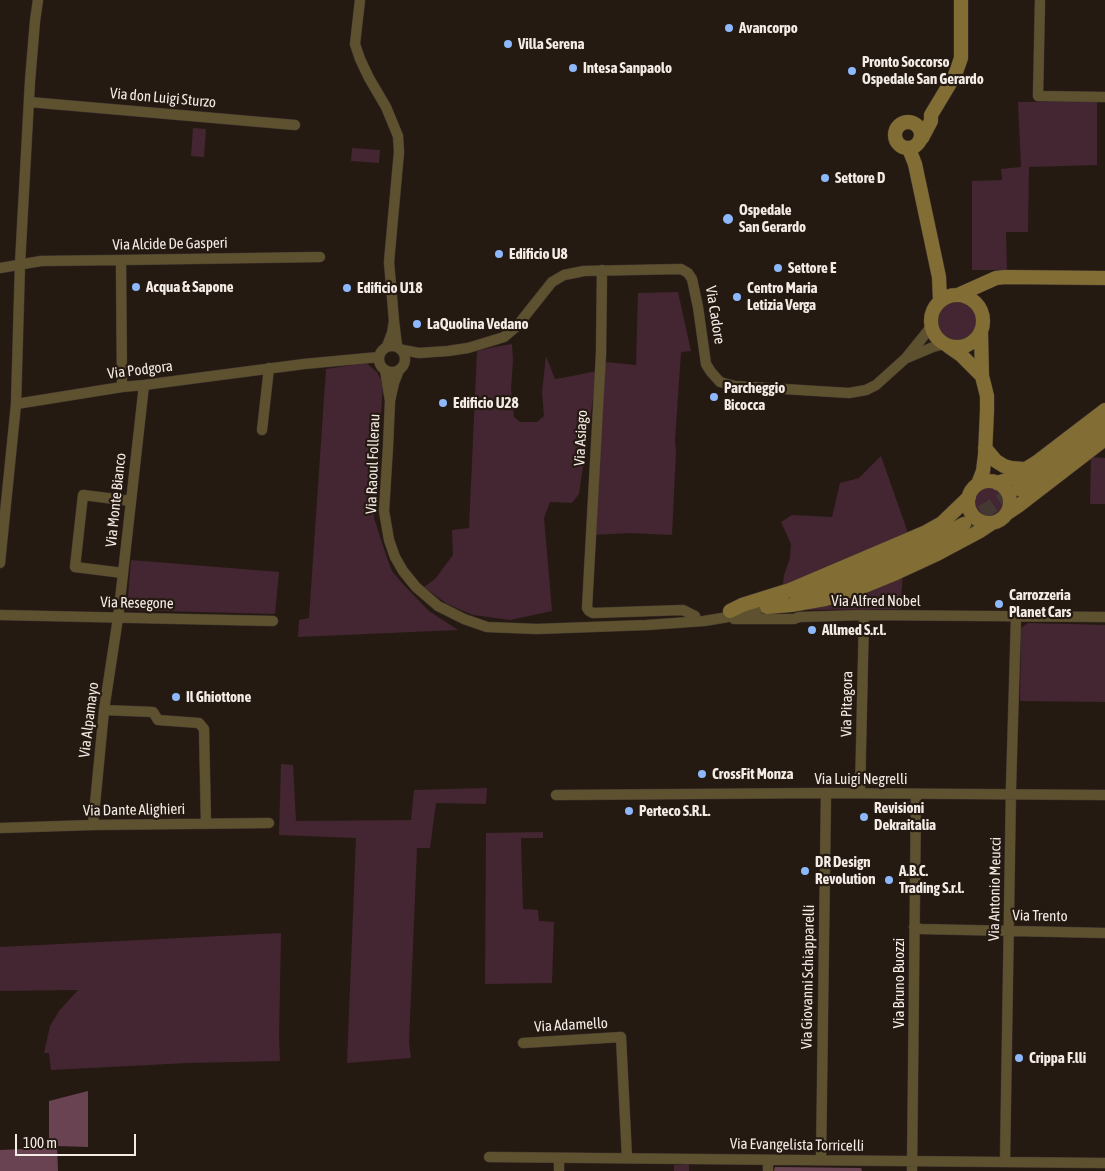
<!DOCTYPE html>
<html>
<head>
<meta charset="utf-8">
<style>
	body { margin:0 }
	#map { position:relative; width:1105px; height:1171px; overflow:hidden; background:#251a12; font-family:"Asap Condensed",sans-serif }
	canvas { display:block }
	.scale { position:absolute; left:15px; top:1134px; width:121px; height:22px; box-sizing:border-box; border:2px solid #f3ebe5; border-top:0; padding-left:6px; font-size:15px; line-height:18px; white-space:nowrap; color:#f3ebe5; -webkit-text-stroke:4px #251a12; paint-order:stroke }
</style>
</head>
<body>
<div id="map">
<canvas width="1105" height="1171"></canvas>
<div class="scale">100 m</div>
</div>
<script>
const ctx = document.querySelector('canvas').getContext('2d');
ctx.lineJoin = 'round';
function fill(path, color) { ctx.fillStyle = color; ctx.fill(path, 'evenodd'); }
const poly = rows => new Path2D(rows.map(r => 'M' + r).join(''));
function trace(path, color, width, dash) { ctx.strokeStyle = color; ctx.lineWidth = width; ctx.lineCap = dash ? 'butt' : 'round'; ctx.setLineDash(dash || []); ctx.stroke(path); }
function drawText(font, color, halo, rows, align = 'center') {
  ctx.font = font + ' "Asap Condensed",sans-serif'; ctx.lineWidth = 4.5; ctx.setLineDash([]); ctx.textBaseline = 'middle'; ctx.strokeStyle = halo; ctx.fillStyle = color; for (const [text, x, y, turn = 0] of rows) {
    ctx.save(); ctx.translate(x, y); ctx.rotate((+turn || 0) * Math.PI / 180); ctx.textAlign = isNaN(turn) ? turn : align; if (halo) ctx.strokeText(text, 0, 0); ctx.fillText(text, 0, 0); ctx.restore();
  }
}
const green = poly([
	[1097,101,1097,165,1029,167,1028,232,1006,232,1007,270,972,270,972,181,1002,180,1001,169,1021,167,1018,102],
	[193,128,206,129,204,157,191,156],
	[352,148,380,150,379,163,351,161],
	[678,292,691,351,681,352,675,440,676,451,672,535,630,533,590,535,605,362,636,365,638,293],
	'934 320a23 23 0 1 1 46 0a23 23 0 1 1-46 0Z',
	[512,344,513,360,511,390,514,417,520,422,537,422,544,416,542,392,546,356,555,379,567,377,597,371,579,494,572,503,550,502,544,518,552,611,510,620,473,615,447,604,424,587,435,579,453,555,452,530,469,528,477,351,494,347],
	[366,363,377,372,383,384,374,518,386,555,392,571,402,583,429,611,458,630,298,637,299,620,309,618,326,369],
	[881,456,908,533,870,550,822,568,795,584,783,584,784,575,790,558,791,544,781,522,792,515,832,517,840,483,859,478],
	[1091,457,1105,458,1105,504,1090,504],
	'974 503a15 15 0 1 1 30 0a15 15 0 1 1-30 0Z',
	[131,560,279,572,275,614,127,610],
	[903,574,900,609,800,610],
	[1028,623,1105,625,1105,702,1020,701,1021,628],
	[281,764,293,765,296,821,411,820,414,790,487,788,486,804,436,803,430,848,417,848,409,1043,411,1058,347,1063,356,838,279,835],
	[543,832,543,838,521,838,523,909,538,910,539,921,554,922,552,983,485,984,486,833],
	[281,933,279,1038,280,1061,188,1063,51,1070,49,1053,44,1053,50,1026,59,1011,78,990,0,991,0,947],
	[689,1164,689,1171,674,1171,674,1165]
]);
const forest = poly([
	[88,1091,88,1147,57,1146,58,1171,0,1171,0,1150,49,1148,49,1101],
	[775,1167,861,1168,862,1171,774,1171]
]);
const secondaryTunnel = poly([
	[964,524,1019,489]
]);
const street = poly([
	[360,0,355,44,360,59,369,78,386,107,398,136,399,152,389,262,394,321],
	[1040,0,1038,96,1105,97],
	[29,102,295,125],
	[121,260,122,387],
	[0,268,41,261,121,260,320,257],
	[602,270,601,354,587,608,589,611,593,613,683,610,695,616],
	'379 359a13 13 0 1 1 26 0a13 13 0 1 1-26 0Z',
	[387,346,392,333,394,321,397,346],
	[403,350,419,353,448,351,468,348,504,337,517,326,552,282,564,275,584,271,681,269,688,273,692,279,698,307,706,364,711,372,720,382,735,386,849,393,866,390,876,385,906,358,931,327],
	[907,358,933,347,944,344],
	[385,370,390,401,394,383,399,370],
	[390,401,388,447,384,511,389,540,395,557,403,571,416,587,438,606,464,619,487,627,537,629,647,625,704,621,728,617,767,607],
	[16,404,122,387,144,385,304,364,379,357],
	[262,430,269,368],
	[0,563,16,404,20,264,30,81,35,21,38,0],
	[123,573,75,567,83,495,131,501],
	[0,615,273,621],
	[734,619,794,619,799,617,864,615,1105,617],
	[104,710,153,712,158,720,199,723,204,729,206,824],
	[860,793,864,615],
	[556,795,826,793,1105,795],
	[93,825,104,710,118,618,144,385],
	[0,828,93,825,269,823],
	[914,927,921,929,1105,933],
	[523,1043,621,1037,627,1158],
	[489,1157,1105,1163],
	[559,1158,559,1171],
	[768,1160,768,1171],
	[821,1160,826,793],
	[1005,1162,1011,788,1016,617],
	[912,1171,916,794]
]);
const secondary = poly([
	'895 135a13 13 0 1 1 26 0a13 13 0 1 1-26 0Z',
	[922,138,931,121,931,115,955,75,961,58,961,0],
	[909,149,915,164,939,277,940,301],
	'931 321a26 26 0 1 1 52 0a26 26 0 1 1-52 0Z',
	[958,295,996,278,1005,277,1105,278],
	[948,346,961,355,982,376],
	[985,448,996,461,1004,466,1011,468,1024,469],
	'968 502a21 21 0 1 1 42 0a21 21 0 1 1-42 0Z',
	[997,483,1010,479,1037,462,1105,410],
	[978,484,983,471,985,455,987,410,987,396,982,376,981,332],
	[1019,489,1105,424],
	[1006,514,1018,506,1105,439],
	[796,594,817,589,876,568,918,549,964,524],
	[767,607,791,605,825,599,862,587,896,573,935,555,980,531,992,523],
	[730,611,742,605,790,590,924,533,942,523,969,497]
]);
const markers = [
	[729,28,5,"#8db9fc"],
	[508,44,5,"#8db9fc"],
	[573,68,5,"#8db9fc"],
	[852,71,5,"#8db9fc"],
	[825,178,5,"#8db9fc"],
	[728,219,6,"#8db9fc"],
	[499,254,5,"#8db9fc"],
	[778,268,5,"#8db9fc"],
	[136,287,5,"#8db9fc"],
	[347,288,5,"#8db9fc"],
	[737,297,5,"#8db9fc"],
	[417,324,5,"#8db9fc"],
	[714,397,5,"#8db9fc"],
	[443,403,5,"#8db9fc"],
	[999,604,5,"#8db9fc"],
	[812,630,5,"#8db9fc"],
	[176,697,5,"#8db9fc"],
	[702,774,5,"#8db9fc"],
	[629,811,5,"#8db9fc"],
	[864,817,5,"#8db9fc"],
	[805,871,5,"#8db9fc"],
	[889,880,5,"#8db9fc"],
	[1019,1058,5,"#8db9fc"]
];
const poiNames = [
	["Avancorpo",739,28],
	["Villa Serena",518,44],
	["Pronto Soccorso",862,62],
	["Ospedale San Gerardo",862,79],
	["Intesa Sanpaolo",583,68],
	["Settore D",835,178],
	["Ospedale",739,210],
	["San Gerardo",739,227],
	["Edificio U8",509,254],
	["Settore E",788,268],
	["Acqua & Sapone",146,287],
	["Edificio U18",357,288],
	["Centro Maria",747,288],
	["Letizia Verga",747,305],
	["LaQuolina Vedano",427,324],
	["Parcheggio",724,388],
	["Bicocca",724,405],
	["Edificio U28",453,403],
	["Carrozzeria",1009,595],
	["Planet Cars",1009,612],
	["Allmed S.r.l.",822,630],
	["Il Ghiottone",186,697],
	["CrossFit Monza",712,774],
	["Revisioni",874,808],
	["Dekraitalia",874,825],
	["Perteco S.R.L.",639,811],
	["DR Design",815,862],
	["Revolution",815,879],
	["A.B.C.",899,871],
	["Trading S.r.l.",899,888],
	["Crippa F.lli",1029,1058]
];
const streetNames = [
	["Via don Luigi Sturzo",163,98,5],
	["Via Alcide De Gasperi",170,244,-1],
	["Via Cadore",715,315,81],
	["Via Podgora",140,370,-7],
	["Via Asiago",581,438,-87],
	["Via Raoul Follerau",373,464,-88],
	["Via Monte Bianco",116,500,-84],
	["Via Alfred Nobel",876,601],
	["Via Resegone",137,603,1],
	["Via Pitagora",847,704,-89],
	["Via Alpamayo",89,720,-83],
	["Via Luigi Negrelli",861,779],
	["Via Dante Alighieri",134,810,-1],
	["Via Antonio Meucci",995,889,-89],
	["Via Trento",1040,916,1],
	["Via Giovanni Schiapparelli",808,977,-89],
	["Via Bruno Buozzi",899,983,-90],
	["Via Adamello",571,1025,-3],
	["Via Evangelista Torricelli",797,1145,1]
];
fill(green, '#442532');
fill(forest, '#6a4352');
trace(secondaryTunnel, '#443932', 14, [14, 7]);
trace(street, '#423730', 11);
trace(secondary, '#423730', 15);
trace(street, '#5d512f', 10);
trace(secondary, '#826e35', 14);
for (const [x, y, r, color] of markers) { const dot = new Path2D(); dot.arc(x, y, r, 0, 2 * Math.PI); ctx.fillStyle = color; ctx.fill(dot); trace(dot, '#251a12', 2); }
drawText('bold 15px', '#f3ebe5', '#251a12', poiNames, 'left');
drawText('15px', '#f3ebe5', '#251a12', streetNames);
</script>
</body>
</html>
